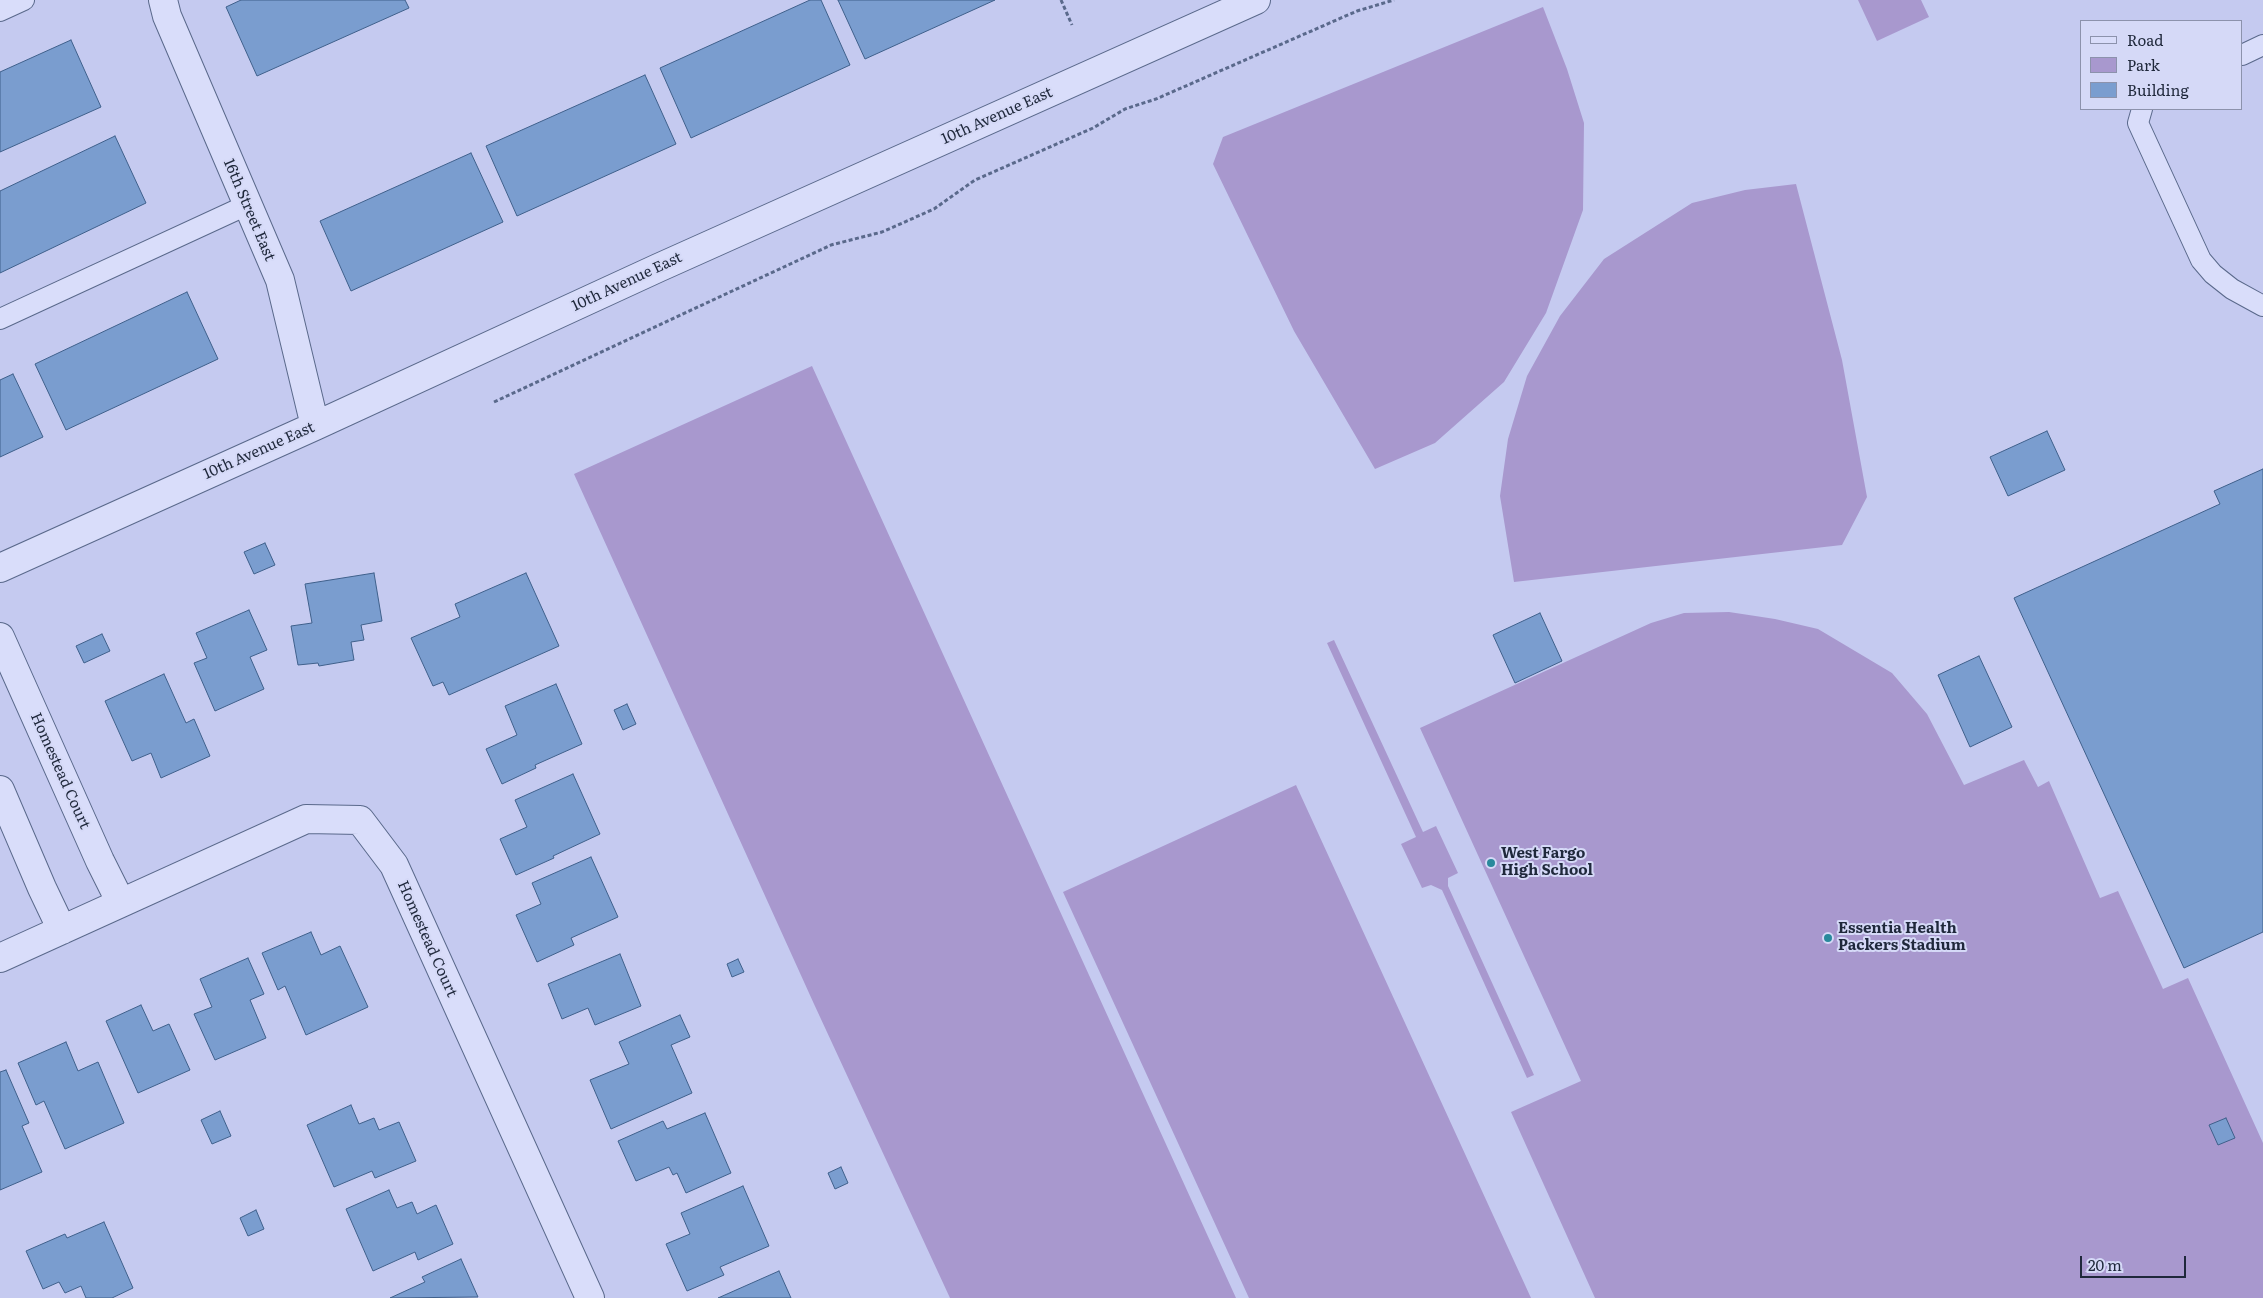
<!DOCTYPE html>
<html>
<head>
<meta charset="utf-8">
<style>
	body { margin:0 }
	#map { position:relative; width:2263px; height:1298px; overflow:hidden; background:#c5caf0; font-family:Literata,serif }
	canvas { display:block }
	.legend { position:absolute; left:2080px; top:20px; width:162px; height:90px; box-sizing:border-box; background:#d5d9f7; border:1px solid #8c92ac; margin:0; padding:6px 9px; list-style:none; font-size:15px; color:#1f283b }
	.legend li { display:flex; align-items:center; gap:10px; height:25px }
	.legend b { width:25px; border:1px solid #8c92ac }
	.scale { position:absolute; left:2080px; top:1256px; width:106px; height:22px; box-sizing:border-box; border:2px solid #1f283b; border-top:0; padding-left:6px; font-size:15px; line-height:18px; white-space:nowrap; color:#1f283b; -webkit-text-stroke:4px #d5d9f7; paint-order:stroke }
</style>
</head>
<body>
<div id="map">
<canvas width="2263" height="1298"></canvas>
<ul class="legend">
<li><b style="height:6px;background:#d9ddfa"></b>Road</li>
<li><b style="height:14px;background:#a898ce"></b>Park</li>
<li><b style="height:14px;background:#7a9dcf"></b>Building</li>
</ul>
<div class="scale">20 m</div>
</div>
<script>
const ctx = document.querySelector('canvas').getContext('2d');
ctx.lineJoin = 'round';
function fill(path, color) { ctx.fillStyle = color; ctx.fill(path, 'evenodd'); }
const poly = rows => new Path2D(rows.map(r => 'M' + r).join(''));
function trace(path, color, width, dash) { ctx.strokeStyle = color; ctx.lineWidth = width; ctx.lineCap = dash ? 'butt' : 'round'; ctx.setLineDash(dash || []); ctx.stroke(path); }
function drawText(font, color, halo, rows, align = 'center') {
  ctx.font = font + ' Literata,serif'; ctx.lineWidth = 4; ctx.setLineDash([]); ctx.textBaseline = 'middle'; ctx.strokeStyle = halo; ctx.fillStyle = color; for (const [text, x, y, turn = 0] of rows) {
    ctx.save(); ctx.translate(x, y); ctx.rotate((+turn || 0) * Math.PI / 180); ctx.textAlign = isNaN(turn) ? turn : align; if (halo) ctx.strokeText(text, 0, 0); ctx.fillText(text, 0, 0); ctx.restore();
  }
}
const green = poly([
	[1858,0,1921,0,1929,17,1877,41],
	[1543,7,1567,69,1584,123,1583,210,1546,313,1504,382,1435,443,1375,469,1294,331,1213,164,1223,137],
	[1796,184,1842,360,1867,497,1842,545,1514,582,1500,496,1508,439,1527,376,1560,316,1604,259,1692,203,1745,190],
	[812,366,1053,896,1236,1298,950,1298,814,1004,574,474],
	[1729,612,1775,619,1818,629,1892,673,1927,714,1964,785,2024,760,2038,787,2049,781,2100,898,2118,891,2163,989,2188,978,2263,1143,2263,1298,1595,1298,1511,1112,1581,1081,1420,728,1651,623,1684,613],
	[1334,640,1423,832,1436,826,1458,873,1448,878,1448,886,1534,1075,1527,1078,1442,890,1431,885,1422,888,1401,844,1416,837,1327,643],
	[1296,785,1531,1298,1249,1298,1063,892]
]);
const building = poly([
	[241,0,405,0,409,8,257,76,226,7,241,0],
	[810,0,821,0,850,65,691,138,660,68,810,0],
	[838,0,995,0,865,59,838,0],
	[71,40,101,107,0,152,0,72,71,40],
	[645,75,676,144,517,216,486,146,645,75],
	[115,136,146,203,0,273,0,191,115,136],
	[471,153,503,222,351,291,320,221,471,153],
	[187,292,218,359,66,430,35,364,187,292],
	[13,374,43,437,0,457,0,380,13,374],
	[2047,431,2065,470,2008,496,1990,457,2047,431],
	[2263,469,2263,932,2184,968,2014,598,2220,504,2214,491,2263,469],
	[265,543,275,565,254,574,244,552,265,543],
	[374,573,382,621,361,625,364,640,351,642,354,660,319,666,318,663,298,665,291,626,312,623,305,584,374,573],
	[526,573,559,646,449,695,443,682,433,686,411,638,460,617,455,604,526,573],
	[249,610,267,650,250,657,264,689,215,711,194,663,207,658,196,633,249,610],
	[1540,613,1562,661,1515,683,1493,635,1540,613],
	[102,634,110,651,84,663,76,646,102,634],
	[1979,656,2012,727,1970,747,1938,675,1979,656],
	[164,674,186,723,194,719,210,756,161,778,151,753,132,761,105,701,164,674],
	[556,684,582,744,535,765,536,768,502,784,486,749,517,735,505,706,556,684],
	[627,704,636,724,623,730,614,710,627,704],
	[573,774,600,834,553,856,554,858,516,875,500,839,527,827,515,800,573,774],
	[591,857,618,917,571,938,574,945,537,962,516,915,541,904,532,883,591,857],
	[311,932,321,955,340,946,368,1007,306,1035,285,986,278,990,262,953,311,932],
	[620,954,641,1006,595,1025,588,1008,562,1019,548,984,620,954],
	[248,958,264,994,250,1000,266,1038,215,1060,194,1014,212,1007,200,979,248,958],
	[738,959,744,972,732,977,727,964,738,959],
	[141,1005,153,1031,169,1024,190,1070,138,1093,106,1021,141,1005],
	[680,1015,690,1037,671,1045,692,1093,611,1129,590,1080,629,1064,619,1042,680,1015],
	[66,1042,78,1071,98,1062,124,1123,65,1149,44,1101,36,1105,18,1063,66,1042],
	[6,1070,29,1123,22,1126,42,1172,0,1190,0,1072,6,1070],
	[351,1105,359,1124,374,1118,379,1130,399,1122,416,1161,375,1178,372,1171,334,1187,307,1125,351,1105],
	[220,1111,231,1136,212,1144,201,1120,220,1111],
	[705,1113,731,1173,686,1193,677,1173,673,1175,669,1167,636,1181,618,1141,663,1121,667,1129,705,1113],
	[2226,1118,2235,1138,2218,1145,2209,1125,2226,1118],
	[841,1167,848,1183,835,1189,828,1173,841,1167],
	[743,1186,769,1246,720,1267,724,1275,687,1291,666,1244,690,1234,681,1213,743,1186],
	[389,1190,397,1208,412,1202,417,1214,436,1205,453,1244,418,1260,415,1252,373,1271,346,1209,389,1190],
	[256,1210,264,1229,248,1236,240,1218,256,1210],
	[104,1222,133,1288,112,1298,86,1298,81,1286,65,1293,59,1282,43,1289,26,1251,65,1234,67,1238,104,1222],
	[461,1259,478,1297,390,1298,425,1282,422,1277,461,1259],
	[779,1271,791,1298,718,1298,779,1271]
]);
const path = poly([
	[1061,0,1072,25],
	[494,402,831,245,882,232,934,209,975,180,1093,128,1125,109,1156,99,1357,11,1394,0]
]);
const lane = poly([
	[0,11,24,0],
	[2242,55,2263,45],
	[2142,109,2138,123,2201,260,2213,274,2232,289,2263,306],
	[0,319,247,205]
]);
const street = poly([
	[163,0,167,16,280,280,315,426],
	[0,568,315,426,658,268,1256,0],
	[0,637,100,861,121,903],
	[0,790,42,888,62,930],
	[0,958,306,819,360,820,394,865,590,1298]
]);
const markers = [
	[1491,863,5,"#29899c"],
	[1828,938,5,"#29899c"]
];
const streetNames = [
	["10th Avenue East",997,116,-24],
	["16th Street East",249,210,67],
	["10th Avenue East",627,282,-25],
	["10th Avenue East",259,451,-24],
	["Homestead Court",60,771,66],
	["Homestead Court",427,939,66]
];
const poiNames = [
	["West Fargo",1501,854],
	["High School",1501,871],
	["Essentia Health",1838,929],
	["Packers Stadium",1838,946]
];
fill(green, '#a898ce');
fill(building, '#7a9dcf');
trace(building, '#3f608b', 1);
trace(lane, '#5a698b', 22);
trace(street, '#5a698b', 30);
trace(path, '#5a698b', 3, [4, 2.5]);
trace(lane, '#d9ddfa', 20);
trace(street, '#d9ddfa', 28);
for (const [x, y, r, color] of markers) { const dot = new Path2D(); dot.arc(x, y, r, 0, 2 * Math.PI); ctx.fillStyle = color; ctx.fill(dot); trace(dot, '#d5d9f7', 2); }
drawText('15px', '#1f283b', '#d5d9f7', streetNames);
drawText('bold 15px', '#1f283b', '#d5d9f7', poiNames, 'left');
</script>
</body>
</html>
